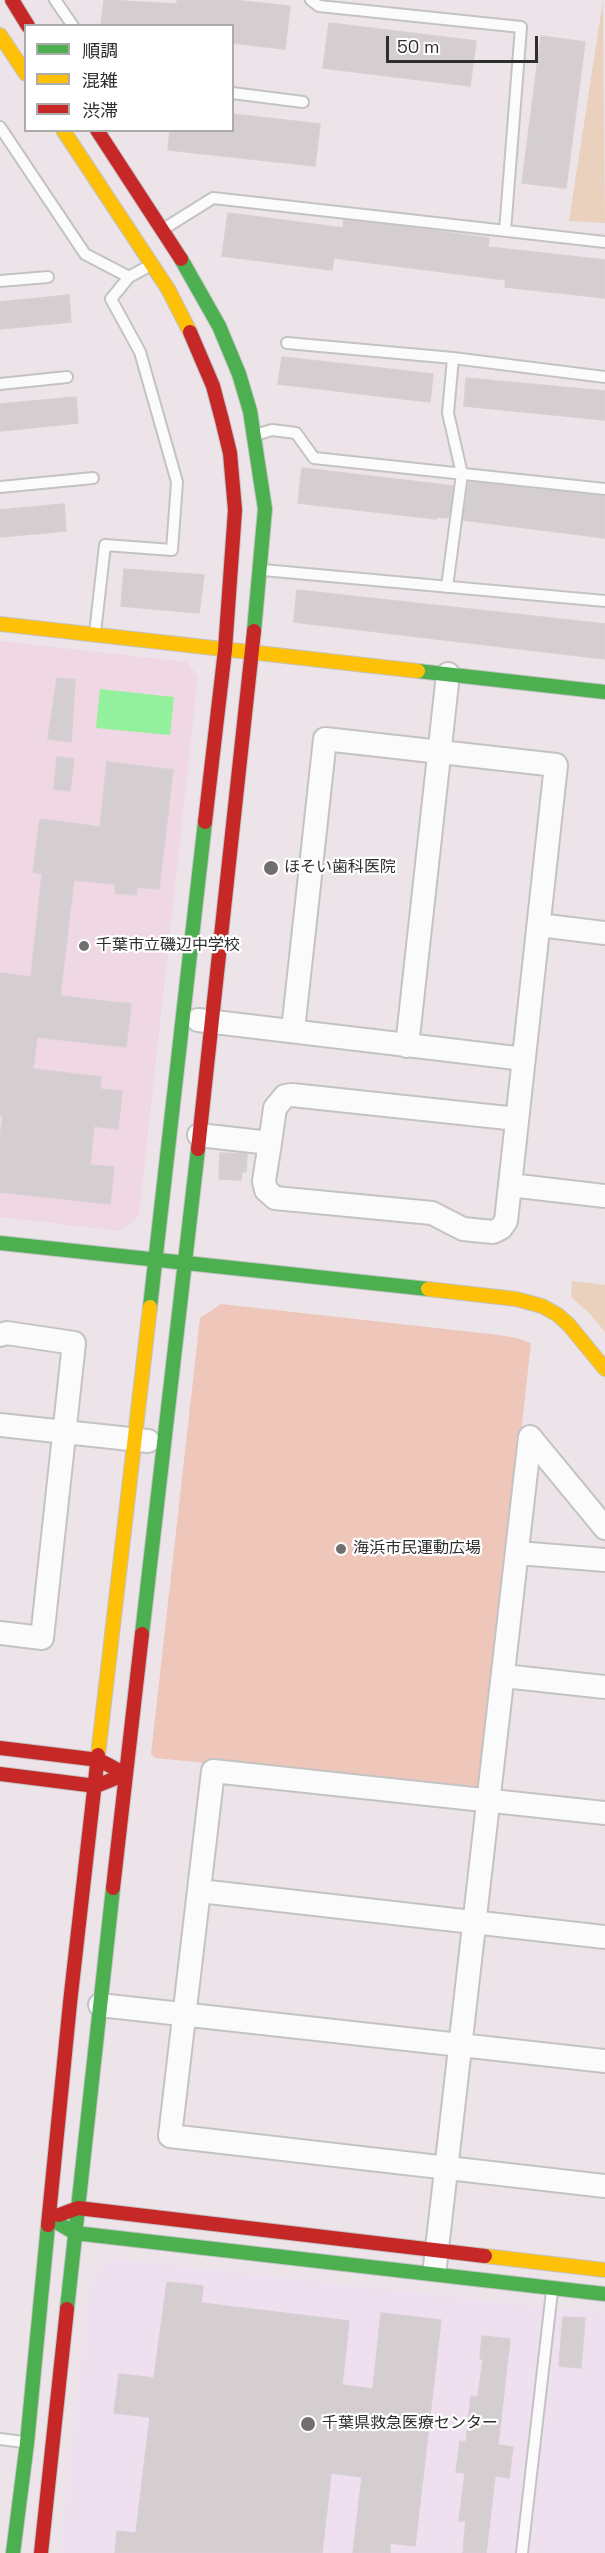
<!DOCTYPE html>
<html>
<head>
<meta charset="utf-8">
<style>
	body { margin:0 }
	#map { position:relative; width:605px; height:2553px; overflow:hidden; background:#ece4e8; font-family:"Space Grotesk","Noto Sans JP",sans-serif }
	canvas { display:block }
	.legend { position:absolute; left:24px; top:24px; width:210px; height:108px; box-sizing:border-box; background:#fff; border:2px solid #ababab; margin:0; padding:8px 10px; list-style:none; font-size:18px; color:#2e2e2e }
	.legend li { display:flex; align-items:center; gap:12px; height:30px }
	.legend b { width:30px; border:2px solid #ababab }
	.scale { position:absolute; left:386px; top:36px; width:152px; height:27px; box-sizing:border-box; border:3px solid #2e2e2e; border-top:0; padding-left:8px; font-size:18px; line-height:21px; white-space:nowrap; color:#2e2e2e; -webkit-text-stroke:4px #fff; paint-order:stroke }
</style>
</head>
<body>
<div id="map">
<canvas width="605" height="2553"></canvas>
<ul class="legend">
<li><b style="height:8px;background:#4caf50"></b>順調</li>
<li><b style="height:8px;background:#ffc107"></b>混雑</li>
<li><b style="height:8px;background:#c62828"></b>渋滞</li>
</ul>
<div class="scale">50 m</div>
</div>
<script>
const ctx = document.querySelector('canvas').getContext('2d');
ctx.lineJoin = 'round';
function fill(path, color) { ctx.fillStyle = color; ctx.fill(path, 'evenodd'); }
const poly = rows => new Path2D(rows.map(r => 'M' + r).join(''));
function trace(path, color, width, dash) { ctx.strokeStyle = color; ctx.lineWidth = width; ctx.lineCap = dash ? 'butt' : 'round'; ctx.setLineDash(dash || []); ctx.stroke(path); }
function drawText(font, color, halo, rows, align = 'center') {
  ctx.font = font + ' "Space Grotesk","Noto Sans JP",sans-serif'; ctx.lineWidth = 4.5; ctx.setLineDash([]); ctx.textBaseline = 'middle'; ctx.strokeStyle = halo; ctx.fillStyle = color; for (const [text, x, y, turn = 0] of rows) {
    ctx.save(); ctx.translate(x, y); ctx.rotate((+turn || 0) * Math.PI / 180); ctx.textAlign = isNaN(turn) ? turn : align; if (halo) ctx.strokeText(text, 0, 0); ctx.fillText(text, 0, 0); ctx.restore();
  }
}
const education = poly([
	[0,641,187,662,198,676,139,1216,120,1231,0,1217]
]);
const medical = poly([
	[115,2259,605,2314,605,2553,60,2553,91,2277]
]);
const green = poly([
	[603,0,605,223,569,221],
	[572,1281,605,1285,605,1332,589,1313,571,1297]
]);
const pitch = poly([
	[221,1304,499,1335,516,1338,531,1343,482,1783,475,1790,155,1758,151,1754,200,1318]
]);
const water = poly([
	[100,689,174,697,170,735,96,728]
]);
const building = poly([
	[104,0,177,4,177,0,232,0,290,6,285,49,232,43,232,26,101,26,104,0],
	[329,23,476,41,470,86,323,68,329,23],
	[541,36,585,42,566,188,522,183,541,36],
	[232,114,320,124,315,166,168,150,170,130,232,130,232,114],
	[228,213,343,228,344,220,406,227,489,238,488,247,605,260,605,298,505,287,506,280,334,258,332,270,222,256,228,213],
	[69,295,71,322,0,329,0,302,69,295],
	[282,357,433,374,430,402,278,384,282,357],
	[466,378,605,391,605,420,464,406,466,378],
	[76,397,78,423,0,431,0,404,76,397],
	[302,468,453,486,449,518,436,517,436,519,298,503,302,468],
	[469,482,605,496,605,538,463,520,469,482],
	[64,504,66,531,0,537,0,510,64,504],
	[124,569,204,575,199,613,121,606,124,569],
	[297,590,605,624,605,659,294,622,297,590],
	[57,678,75,680,71,742,48,739,57,678],
	[57,757,74,759,70,791,54,789,57,757],
	[107,762,173,770,159,889,137,887,136,895,115,893,116,884,74,880,60,996,131,1004,126,1047,37,1037,33,1069,101,1077,100,1089,122,1091,118,1129,94,1126,90,1165,114,1167,110,1204,0,1192,0,1140,3,1116,0,1115,0,973,31,977,42,874,33,872,40,819,100,827,107,762],
	[220,1153,247,1154,246,1172,242,1172,241,1180,219,1179,220,1153],
	[167,2282,203,2286,201,2303,349,2321,342,2385,373,2389,381,2313,441,2320,415,2546,390,2543,390,2553,353,2553,362,2477,331,2473,322,2553,115,2553,117,2531,136,2533,150,2417,114,2413,119,2374,154,2378,167,2282],
	[563,2317,585,2318,581,2368,559,2366,563,2317],
	[482,2336,510,2339,498,2445,513,2447,509,2478,495,2476,486,2553,463,2553,466,2521,459,2521,465,2473,456,2472,460,2441,466,2442,471,2396,478,2397,483,2359,480,2359,482,2336]
]);
const lane = poly([
	[55,0,73,26],
	[311,0,319,6,521,27,505,231],
	[232,93,303,102],
	[0,127,85,254,129,277],
	[165,228,213,198,605,242],
	[0,281,48,277],
	[287,343,453,358,448,413,462,474,447,587],
	[453,358,605,377],
	[0,384,67,377],
	[255,435,272,430,296,433,314,458,605,489],
	[0,487,93,478],
	[263,570,605,601],
	[95,633,105,545,172,550,177,482,140,352,111,299,129,277,149,266],
	[0,2439,23,2442],
	[522,2553,552,2291]
]);
const street = poly([
	[539,925,605,933],
	[198,1020,524,1059],
	[293,1030,325,739,556,765,510,1185,605,1196],
	[407,1046,448,674],
	[199,1135,270,1143,264,1181,266,1190,275,1198,432,1213,463,1229,493,1232,501,1228,506,1221,510,1185],
	[270,1143,275,1108,285,1096,292,1095,517,1119],
	[0,1335,7,1333,74,1343,42,1638,0,1633],
	[0,1425,148,1441],
	[518,1553,605,1560],
	[504,1676,605,1687],
	[605,1813,213,1771,170,2136,605,2186],
	[200,1891,605,1937],
	[100,2005,605,2061],
	[435,2266,530,1437,605,1528]
]);
const fast = poly([
	[181,259,219,326,239,374,250,411,265,509,254,631],
	[418,671,605,692],
	[0,1243,428,1289],
	[150,1307,205,822],
	[142,1634,198,1149],
	[58,2223,75,2233,605,2294],
	[67,2309,113,1888],
	[13,2553,27,2443,48,2225]
]);
const slow = poly([
	[0,35,26,74],
	[63,130,168,289,190,332],
	[0,624,418,671],
	[428,1289,516,1299,542,1306,558,1315,569,1325,605,1369],
	[98,1755,150,1307],
	[485,2256,605,2270]
]);
const jam = poly([
	[12,0,28,26],
	[97,130,181,259],
	[190,332,213,386,222,420,230,453,235,510,225,650,205,822],
	[198,1149,254,631],
	[0,1748,99,1760,116,1769],
	[0,1774,96,1786,116,1778],
	[113,1888,142,1634],
	[59,2215,78,2208,485,2256],
	[48,2225,70,2003,98,1755],
	[41,2553,67,2309]
]);
const markers = [
	[271,868,8,"#706e6f"],
	[84,946,6,"#706e6f"],
	[341,1549,6,"#706e6f"],
	[308,2424,8,"#706e6f"]
];
const poiNames = [
	["ほそい歯科医院",284,868],
	["千葉市立磯辺中学校",96,946],
	["海浜市民運動広場",353,1549],
	["千葉県救急医療センター",322,2424]
];
fill(education, '#efd8e3');
fill(medical, '#efe0f0');
fill(green, '#ead1bd');
fill(pitch, '#efc6ba');
fill(water, '#93f19d');
fill(building, '#d4ced1');
trace(building, '#d7cfd3', 1.5);
trace(lane, '#c3c3c4', 14);
trace(street, '#c3c3c4', 26);
trace(fast, '#c3c3c4', 16);
trace(slow, '#c3c3c4', 16);
trace(jam, '#c3c3c4', 16);
trace(lane, '#fcfbfc', 10);
trace(street, '#fcfbfc', 22);
trace(fast, '#4caf50', 14);
trace(slow, '#ffc107', 14);
trace(jam, '#c62828', 14);
for (const [x, y, r, color] of markers) { const dot = new Path2D(); dot.arc(x, y, r, 0, 2 * Math.PI); ctx.fillStyle = color; ctx.fill(dot); trace(dot, '#fff', 2); }
drawText('16px', '#2e2e2e', '#fff', poiNames, 'left');
</script>
</body>
</html>
